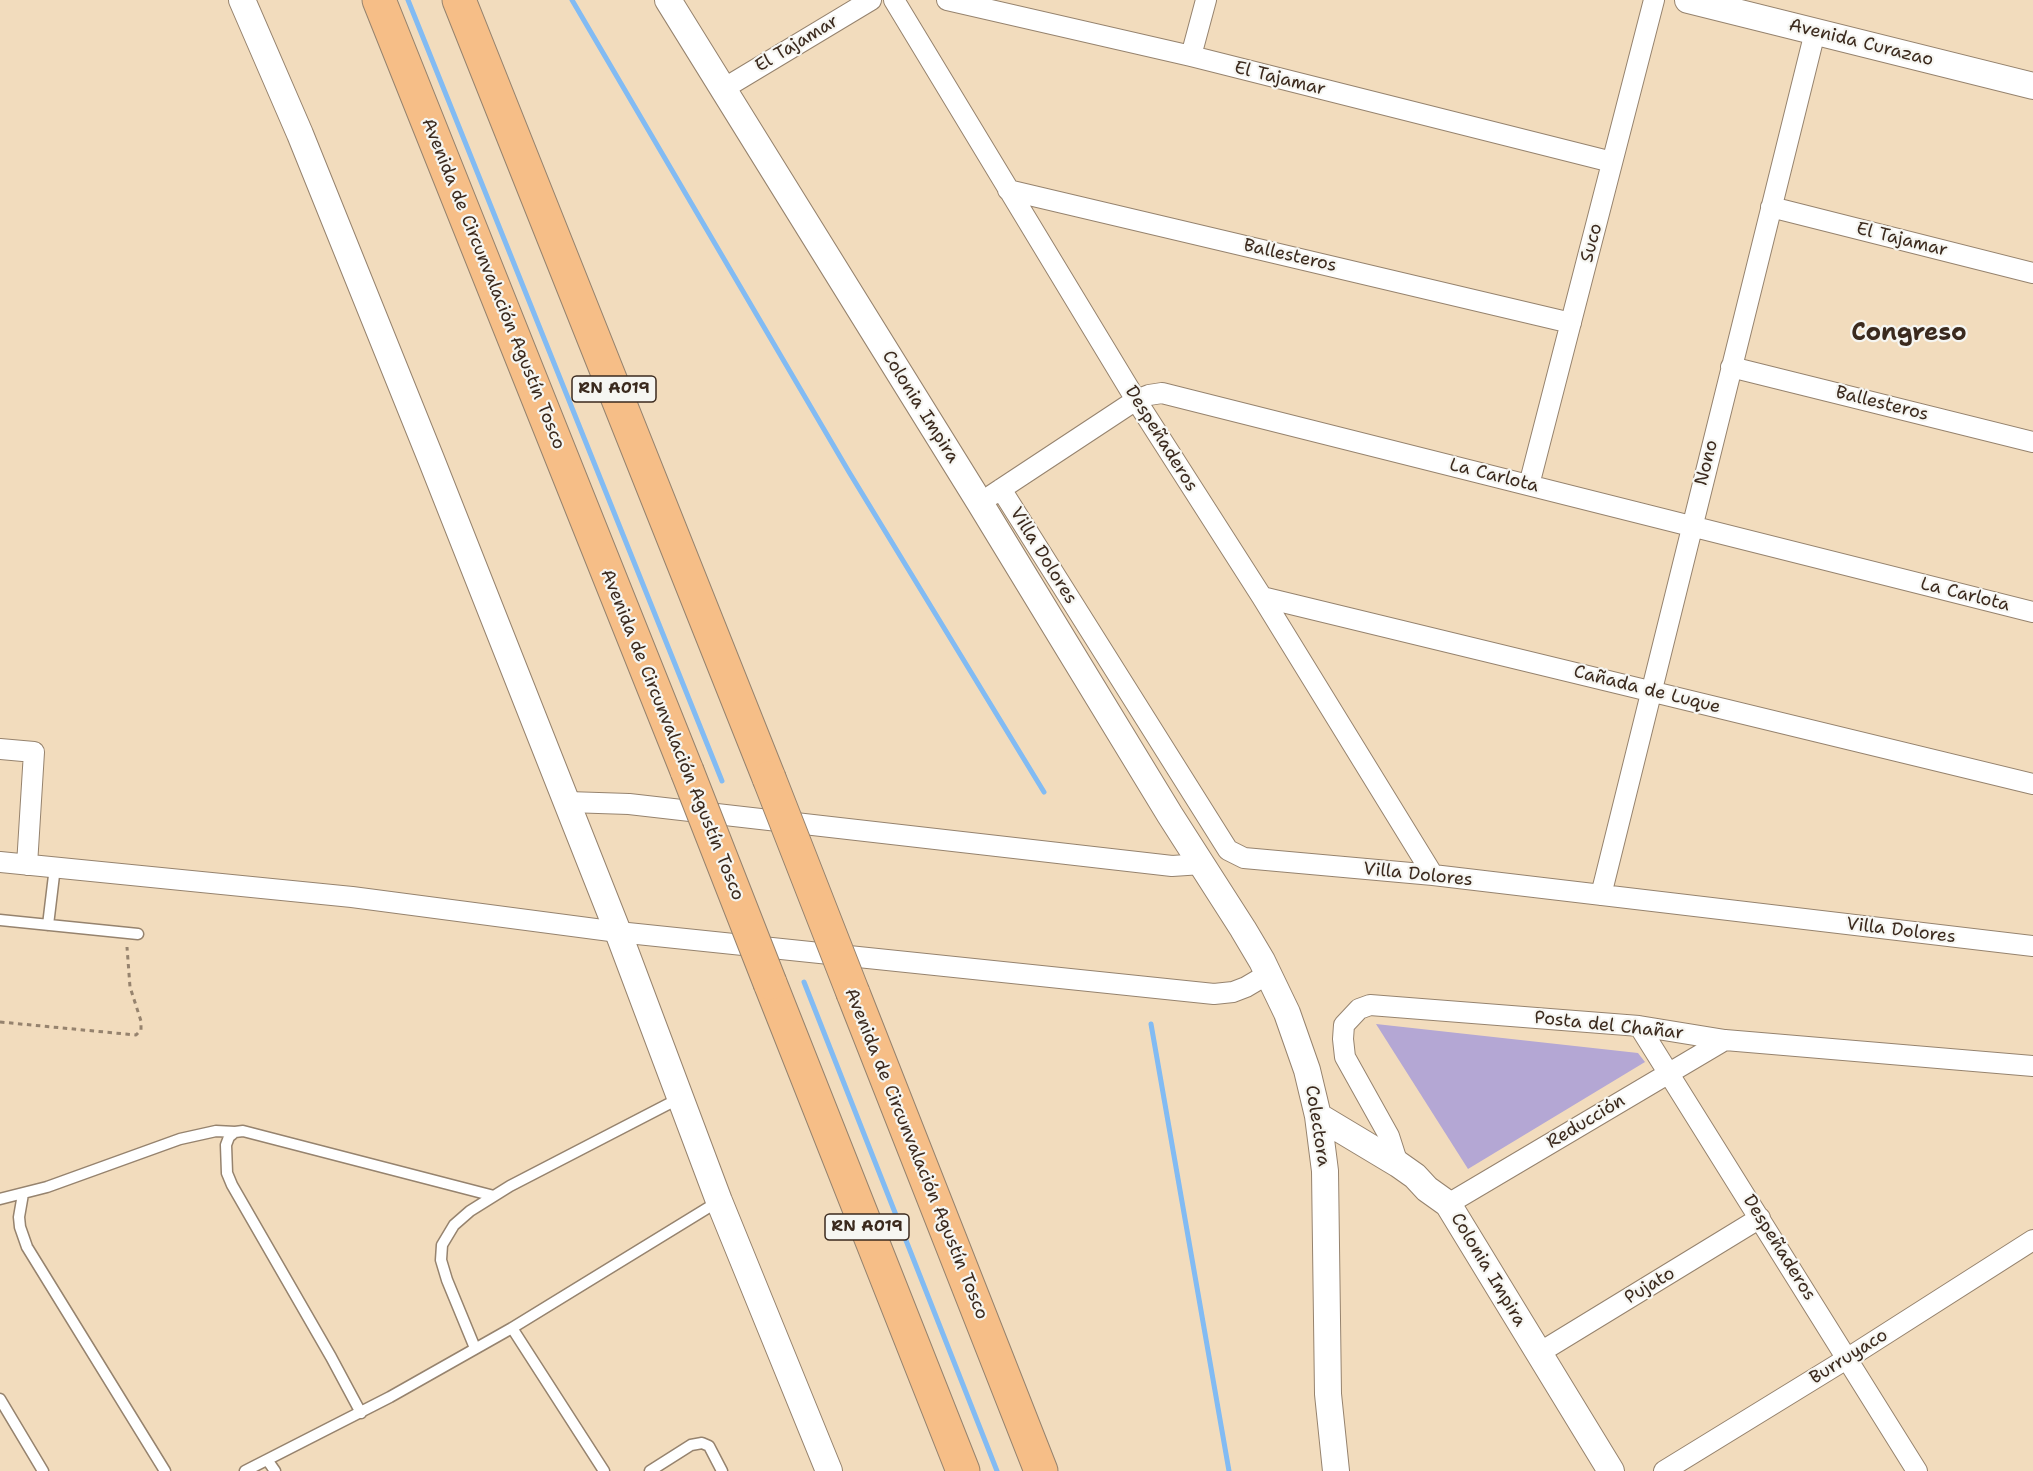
<!DOCTYPE html>
<html>
<head>
<meta charset="utf-8">
<style>
	body { margin:0 }
	canvas { display:block; background:#f2dcbd }
</style>
</head>
<body>
<canvas width="2033" height="1471"></canvas>
<script>
const ctx = document.querySelector('canvas').getContext('2d');
ctx.lineJoin = 'round';
const poly = rows => new Path2D(rows.map(r => 'M' + r).join(''));
function trace(path, color, width, dash) { ctx.strokeStyle = color; ctx.lineWidth = width; ctx.lineCap = dash ? 'butt' : 'round'; ctx.setLineDash(dash || []); ctx.stroke(path); }
function fill(path, color) { ctx.fillStyle = color; ctx.fill(path, 'evenodd'); }
function drawText(font, color, halo, rows, align = 'center') {
  ctx.font = font + ' "Shantell Sans",sans-serif'; ctx.lineWidth = 4.5; ctx.setLineDash([]); ctx.textBaseline = 'middle'; ctx.strokeStyle = halo; ctx.fillStyle = color; for (const [text, x, y, turn = 0] of rows) {
    ctx.save(); ctx.translate(x, y); ctx.rotate((+turn || 0) * Math.PI / 180); ctx.textAlign = isNaN(turn) ? turn : align; if (halo) ctx.strokeText(text, 0, 0); ctx.fillText(text, 0, 0); ctx.restore();
  }
}
const stream = poly([
	[408,0,722,781],
	[572,0,849,472,1044,792],
	[804,982,997,1471],
	[1151,1024,1229,1471]
]);
const building = poly([
	[1376,1024,1638,1053,1645,1062,1468,1169]
]);
const path = poly([
	[0,1022,136,1035,141,1030,141,1021,130,987,127,947]
]);
const service = poly([
	[0,920,138,934],
	[48,925,55,867],
	[23,1194,19,1217,20,1227,27,1247,165,1471],
	[0,1199,47,1187,180,1139,216,1131,235,1132],
	[512,1328,604,1471],
	[475,1348,447,1280,441,1260,442,1245,454,1225,470,1211,510,1186,680,1098],
	[0,1399,43,1471],
	[361,1413,331,1357,232,1185,227,1173,226,1145,229,1137,235,1132,243,1131,494,1196],
	[268,1461,275,1471],
	[245,1471,390,1397,512,1328,719,1201],
	[650,1471,691,1445,702,1443,709,1446,722,1471]
]);
const minor = poly([
	[894,0,1136,400,1262,597,1433,875],
	[947,0,1191,56,1612,162],
	[1191,56,1206,0],
	[723,89,871,0],
	[1008,190,1571,323],
	[1771,207,2033,273],
	[1731,367,2033,442],
	[1529,485,1654,0],
	[1001,489,1228,850,1244,858,1433,875,2033,946],
	[992,495,1136,400,1149,395,1162,393,2033,612],
	[1262,597,2033,784],
	[0,749,34,752,27,865],
	[568,802,629,804,1172,866,1202,864],
	[0,862,352,897,618,932,1214,994,1233,992,1246,987,1268,974],
	[1601,895,1815,32],
	[1639,1026,1917,1471],
	[1398,1164,1389,1136,1345,1057,1343,1039,1344,1025,1359,1009,1370,1005,1639,1026,1725,1040,2033,1066],
	[1448,1204,1725,1040],
	[1539,1353,1760,1218],
	[1664,1471,1848,1358,2033,1240]
]);
const tertiary = poly([
	[242,0,300,134,431,459,618,932,719,1201,829,1471],
	[668,0,980,503,1170,815,1243,929,1262,961,1287,1013,1307,1070,1318,1116,1325,1171,1328,1394,1336,1471],
	[1688,0,2033,86],
	[1318,1116,1398,1164,1415,1176,1427,1189,1448,1204,1611,1471]
]);
const motorway = poly([
	[379,0,687,771],
	[459,0,769,778],
	[770,983,963,1471],
	[853,993,1041,1471]
]);
const motorwayBridge = poly([
	[687,771,770,983],
	[769,778,853,993]
]);
const shields = [
	[614,389,84],
	[867,1227,84]
];
const shieldNames = [
	["RN A019",614,389],
	["RN A019",867,1227]
];
const streetNames = [
	["Avenida Curazao",1861,43,14],
	["El Tajamar",797,44,-31],
	["El Tajamar",1280,79,14],
	["El Tajamar",1902,240,14],
	["Suco",1592,243,-75],
	["Ballesteros",1290,256,13],
	["Avenida de Circunvalación Agustín Tosco",493,284,68],
	["Ballesteros",1882,404,14],
	["Colonia Impira",920,407,58],
	["Despeñaderos",1161,439,58],
	["Nono",1707,463,-76],
	["La Carlota",1494,476,14],
	["Villa Dolores",1043,556,58],
	["La Carlota",1965,595,14],
	["Cañada de Luque",1647,690,14],
	["Avenida de Circunvalación Agustín Tosco",672,735,68],
	["Villa Dolores",1418,875,6],
	["Villa Dolores",1901,931,7],
	["Posta del Chañar",1609,1026,6],
	["Reducción",1586,1122,-31],
	["Colectora",1317,1126,81],
	["Avenida de Circunvalación Agustín Tosco",916,1154,68],
	["Despeñaderos",1779,1248,58],
	["Colonia Impira",1488,1270,59],
	["Pujato",1650,1286,-31],
	["Burruyaco",1849,1357,-32]
];
const districtNames = [
	["Congreso",1909,334]
];
trace(stream, '#82bbf3', 5);
fill(building, '#b4a7d4');
trace(service, '#96836e', 13);
trace(minor, '#96836e', 22);
trace(tertiary, '#96836e', 28);
trace(motorway, '#96836e', 35);
trace(path, '#96836e', 3, [4.5, 4.5]);
trace(service, '#fff', 10);
trace(minor, '#fff', 20);
trace(tertiary, '#fff', 26);
trace(motorway, '#f6be87', 33);
trace(motorwayBridge, '#96836e', 35, []);
trace(motorwayBridge, '#f6be87', 33);
for (const [x, y, w] of shields) { const box = new Path2D(); box.roundRect(x - w / 2, y - 13, w, 26, 4.5); ctx.fillStyle = '#f6f6f2'; ctx.fill(box); trace(box, '#3b2a1e', 1.5); }
drawText('bold 16px', '#3b2a1e', null, shieldNames);
drawText('18px', '#3b2a1e', '#f6f6f2', streetNames);
drawText('bold 24px', '#3b2a1e', '#f6f6f2', districtNames);
</script>
</body>
</html>
